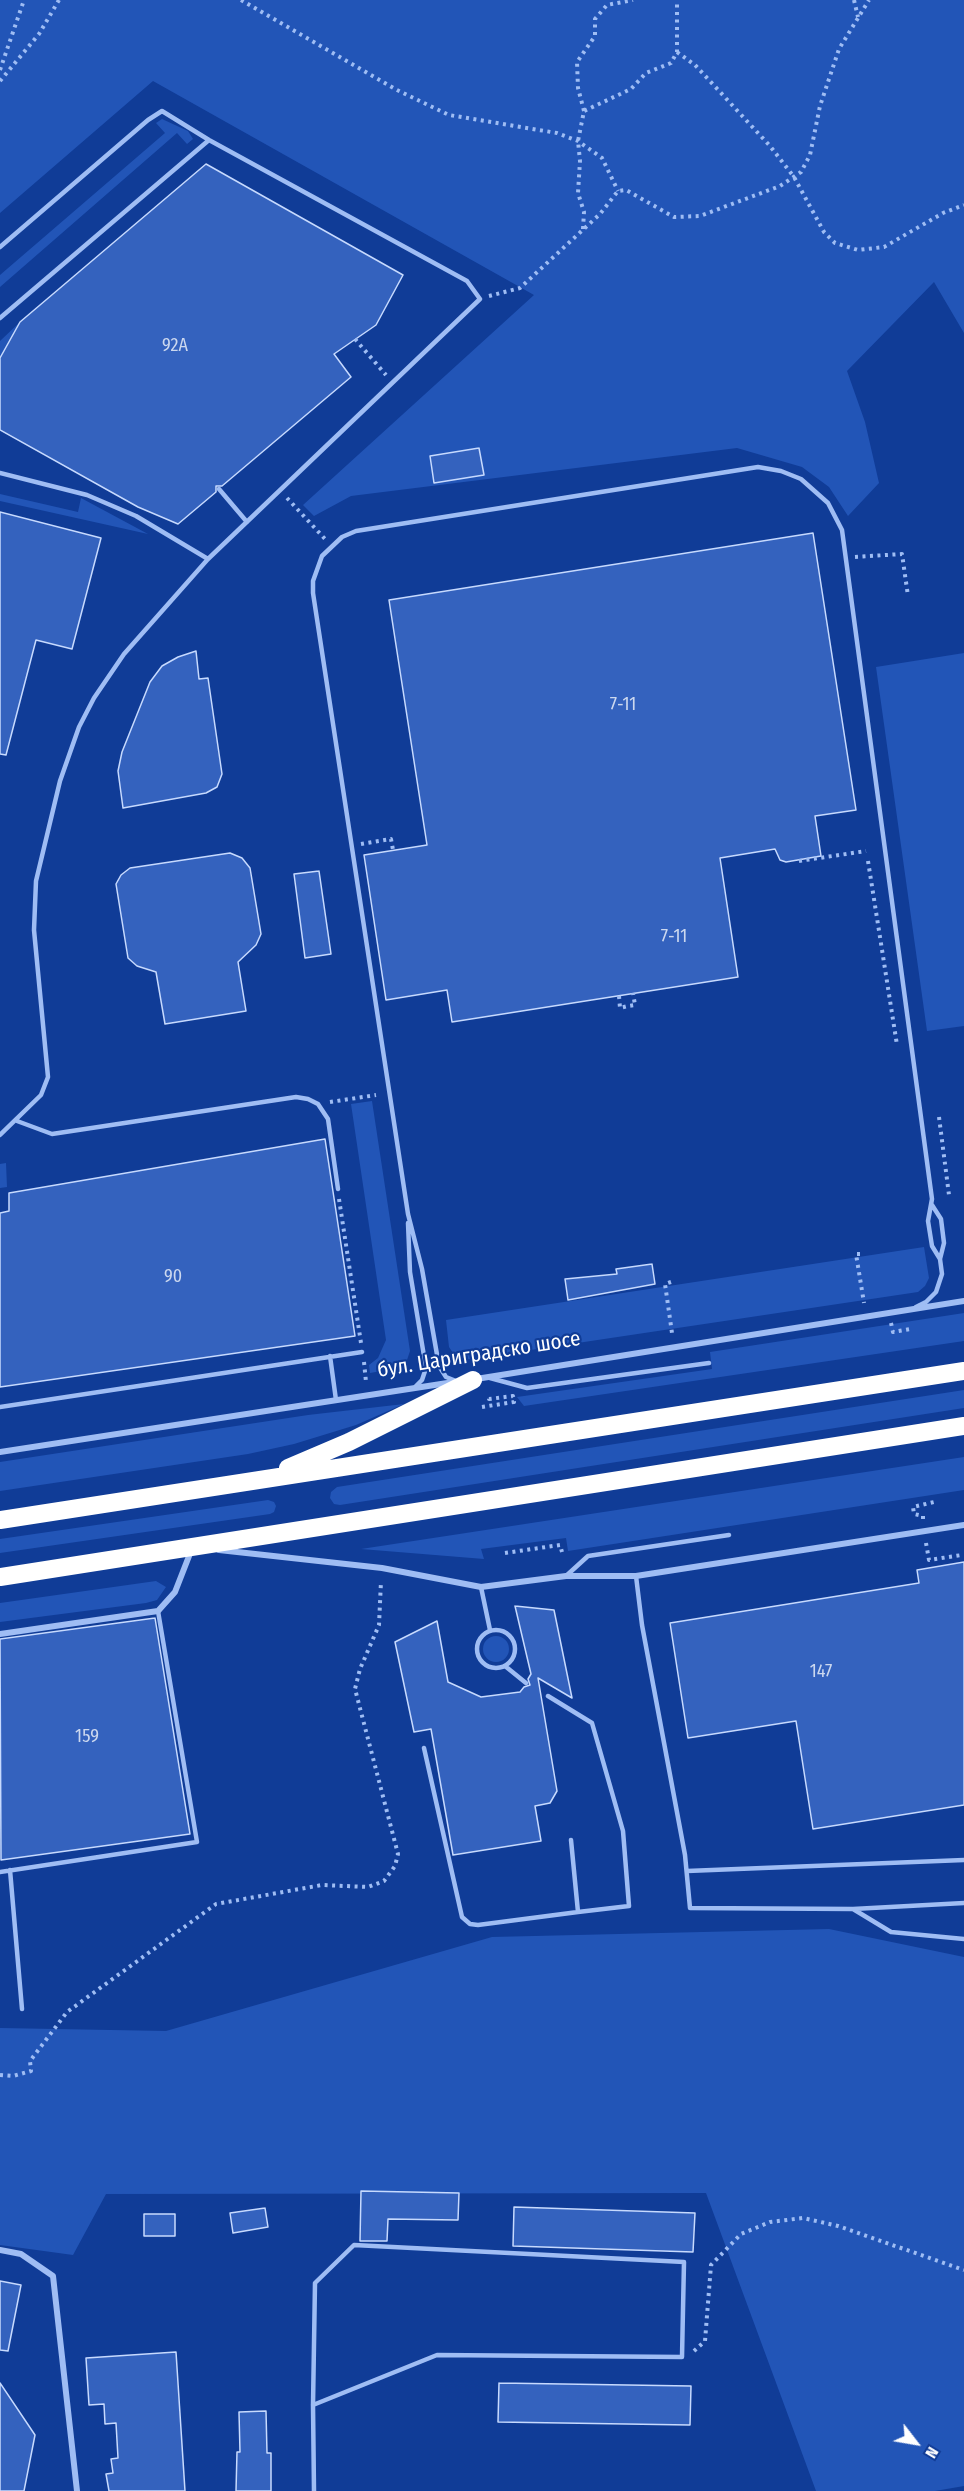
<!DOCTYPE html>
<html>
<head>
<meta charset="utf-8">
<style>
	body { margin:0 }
	#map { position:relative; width:964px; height:2491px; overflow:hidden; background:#103c97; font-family:"Fira Sans Condensed",sans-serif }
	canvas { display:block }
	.north { position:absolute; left:886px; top:2413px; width:60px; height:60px; -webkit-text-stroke:4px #103c97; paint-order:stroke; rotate:121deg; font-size:16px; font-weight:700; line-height:24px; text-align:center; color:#fff }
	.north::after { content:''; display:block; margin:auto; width:21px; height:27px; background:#fff; clip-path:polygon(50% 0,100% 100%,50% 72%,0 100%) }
</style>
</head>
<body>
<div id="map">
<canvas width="964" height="2491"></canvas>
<div class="north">N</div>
</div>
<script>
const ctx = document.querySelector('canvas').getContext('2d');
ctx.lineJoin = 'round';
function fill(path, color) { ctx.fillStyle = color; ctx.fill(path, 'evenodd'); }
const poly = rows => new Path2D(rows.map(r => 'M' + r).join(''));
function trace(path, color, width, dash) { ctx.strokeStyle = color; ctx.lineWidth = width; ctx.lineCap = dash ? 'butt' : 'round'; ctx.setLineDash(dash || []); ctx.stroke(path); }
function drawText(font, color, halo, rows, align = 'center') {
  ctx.font = font + ' "Fira Sans Condensed",sans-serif'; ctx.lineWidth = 4.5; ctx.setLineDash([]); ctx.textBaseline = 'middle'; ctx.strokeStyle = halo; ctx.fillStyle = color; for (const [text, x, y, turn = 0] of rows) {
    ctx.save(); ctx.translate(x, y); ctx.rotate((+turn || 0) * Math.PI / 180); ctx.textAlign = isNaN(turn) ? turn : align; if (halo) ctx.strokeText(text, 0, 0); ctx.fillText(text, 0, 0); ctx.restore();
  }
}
const green = poly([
	[0,0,964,0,964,333,934,282,847,371,865,422,879,483,848,516,829,487,802,467,737,448,351,496,314,516,303,505,534,295,153,81,0,213],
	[162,119,188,131,193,139,187,144,177,133,0,287,0,275,165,133,156,123],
	[20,322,1,357,0,358,0,341],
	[0,494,78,512,81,498,148,534,0,501],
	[964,653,964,1026,927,1031,876,667],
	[372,1101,410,1351,407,1360,399,1368,370,1373,369,1365,378,1358,386,1340,351,1104],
	[6,1163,7,1187,0,1188,0,1164],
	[924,1247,929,1278,925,1286,918,1292,464,1360,455,1356,449,1347,446,1320],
	[964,1313,964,1341,524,1406,517,1397,712,1369,710,1352],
	[964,1390,964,1408,340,1505,334,1504,330,1498,331,1492,337,1487],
	[404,1404,356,1425,294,1444,248,1454,0,1491,0,1462,308,1415],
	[964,1457,964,1490,568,1551,566,1538,481,1549,484,1559,361,1549],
	[268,1500,274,1502,276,1506,274,1512,270,1514,0,1553,0,1539],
	[156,1581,166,1587,157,1600,146,1603,0,1622,0,1603],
	'483 1649a13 13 0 1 1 26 0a13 13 0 1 1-26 0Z',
	[829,1929,964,1957,964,2486,935,2491,816,2491,706,2193,106,2194,73,2255,0,2245,0,2028,166,2031,492,1937]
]);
const building = poly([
	[206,164,403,275,376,325,334,354,351,377,222,486,216,486,216,492,178,524,138,507,0,430,0,358,20,322,206,164],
	[479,448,484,475,434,483,430,456,479,448],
	[0,512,101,538,72,649,36,640,6,755,0,754,0,512],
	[813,533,856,810,815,816,821,856,786,862,780,860,775,849,720,858,738,977,452,1022,447,990,386,1000,364,855,427,845,389,600,813,533],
	[196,651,199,679,208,678,222,774,217,787,206,793,123,808,118,771,122,752,150,682,162,666,178,657,196,651],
	[230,853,242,858,250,868,261,934,256,945,238,962,246,1011,165,1024,156,972,137,966,128,958,116,884,121,875,130,868,230,853],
	[319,871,331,954,305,958,294,874,319,871],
	[325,1139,355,1336,0,1387,0,1213,9,1211,9,1193,325,1139],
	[652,1264,655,1284,568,1300,565,1279,617,1274,616,1269,652,1264],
	[964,1562,964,1805,813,1829,796,1721,688,1738,670,1623,919,1583,917,1570,964,1562],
	[515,1606,554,1610,572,1698,538,1678,557,1791,550,1803,535,1806,541,1841,453,1855,431,1729,414,1732,395,1642,437,1621,448,1682,481,1697,520,1692,524,1687,530,1685,528,1679,531,1674,515,1606],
	[155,1618,190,1834,1,1860,0,1639,155,1618],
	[361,2191,459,2193,458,2220,388,2219,387,2241,360,2241,361,2191],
	[514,2207,695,2213,693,2252,513,2246,514,2207],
	[265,2208,268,2227,233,2233,230,2213,265,2208],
	[144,2214,175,2214,175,2236,144,2236,144,2214],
	[0,2281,21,2285,8,2351,0,2350,0,2281],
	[176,2352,185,2491,109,2491,106,2474,113,2473,111,2459,118,2458,116,2423,105,2424,104,2404,89,2405,86,2358,176,2352],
	[0,2383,35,2435,24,2491,0,2491,0,2383],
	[499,2383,691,2386,690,2425,498,2422,499,2383],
	[266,2411,267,2453,271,2453,271,2491,236,2491,237,2452,240,2452,239,2412,266,2411]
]);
const path = poly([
	[241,0,397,90,449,115,557,133,578,141,602,158,618,191],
	[854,0,858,17],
	[677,52,695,65,770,146,794,177,824,232,835,243,858,250,884,247,943,213,964,205],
	[0,70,24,0],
	[0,81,39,34,59,0],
	[584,111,578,88,577,62,595,36,595,19,607,5,633,0],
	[583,229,584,212,578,193,580,161,578,141,584,111,631,89,646,73,671,63,677,52,677,0],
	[489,296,520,288,600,214,618,191,626,190,674,217,700,216,780,186,801,172,810,155,820,106,839,49,869,0],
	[355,339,386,375],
	[287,498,325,539],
	[855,557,902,554,908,596],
	[361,844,391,839,393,850],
	[799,861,866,851],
	[868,861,897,1045],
	[619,996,620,1008,628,1006,635,1005,633,993],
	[330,1102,376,1095],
	[939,1117,949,1195],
	[339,1199,361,1343],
	[860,1254,856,1254,864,1303],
	[671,1282,665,1284,672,1333],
	[891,1323,893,1332,910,1329],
	[364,1362,366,1382],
	[482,1407,514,1402,513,1396,489,1399,489,1397],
	[923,1519,923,1516,914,1514,913,1507,934,1502],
	[926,1543,929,1560,962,1555],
	[505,1553,560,1545,562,1552],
	[0,2075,13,2076,31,2071,30,2061,67,2012,216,1904,322,1885,368,1887,384,1881,395,1866,398,1854,355,1689,360,1669,379,1625,381,1581],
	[694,2351,705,2341,711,2265,741,2234,770,2222,803,2218,838,2226,964,2270]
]);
const lane = poly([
	[0,247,148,120,162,111,209,140,467,281,480,299,208,559,124,654,94,698,79,727,60,781,36,881,34,930,48,1077,41,1095,0,1135],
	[0,318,209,140],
	[0,473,87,495,136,516,208,559],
	[219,489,247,522],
	[17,1121,52,1134,296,1097,308,1099,318,1104,328,1119,338,1189],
	[408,1223,410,1272,426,1368,422,1380,416,1386],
	[916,1307,926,1302,936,1292,942,1274,940,1259,944,1243,941,1219,932,1205],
	[330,1356,336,1400],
	[490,1378,527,1388,709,1363],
	[456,1381,446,1377,439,1366,422,1269,408,1214,313,593,313,581,322,556,342,537,356,531,758,467,781,471,801,479,828,503,842,530,932,1199,928,1221,932,1246,940,1259],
	[0,1407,362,1352],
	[566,1576,588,1556,729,1535],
	[636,1576,642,1625,685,1855,690,1908,853,1909,891,1932,964,1939],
	[481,1587,490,1630],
	'477 1649a19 19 0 1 1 38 0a19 19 0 1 1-38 0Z',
	[505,1666,526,1683],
	[548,1696,592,1723,623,1831,629,1906,578,1912,571,1840],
	[424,1748,462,1917,470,1924,478,1925,578,1912],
	[10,1870,22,2009],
	[687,1871,964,1860],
	[0,1872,197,1842,158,1611],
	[853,1909,964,1903],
	[313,2405,437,2355,682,2357,684,2262,354,2245,315,2283,313,2405,314,2491]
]);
const street = poly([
	[476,1379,964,1301],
	[0,1452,454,1382],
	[219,1550,382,1568,481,1587,566,1576,636,1576,964,1525],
	[0,1634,158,1611,175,1592,191,1551],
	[0,2250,21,2254,53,2276,77,2491]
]);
const highway = poly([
	[288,1468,349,1442,473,1380],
	[0,1520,964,1371],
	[0,1577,964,1426]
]);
const numberNames = [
	["92A",175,346],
	["7-11",623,705],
	["7-11",674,937],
	["90",173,1277],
	["147",821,1672],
	["159",87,1737]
];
const streetNames = [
	["бул. Цариградско шосе",479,1355,-9]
];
fill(green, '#2255b7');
fill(building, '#3462be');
trace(building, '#c7dafe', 1.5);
trace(path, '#9fbdf4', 4, [3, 4.5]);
trace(lane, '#9fbdf4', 4.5);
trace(street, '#9fbdf4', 6);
trace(highway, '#fff', 18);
drawText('18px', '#ccd8ef', null, numberNames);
drawText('21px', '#fff', '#103c97', streetNames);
</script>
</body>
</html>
